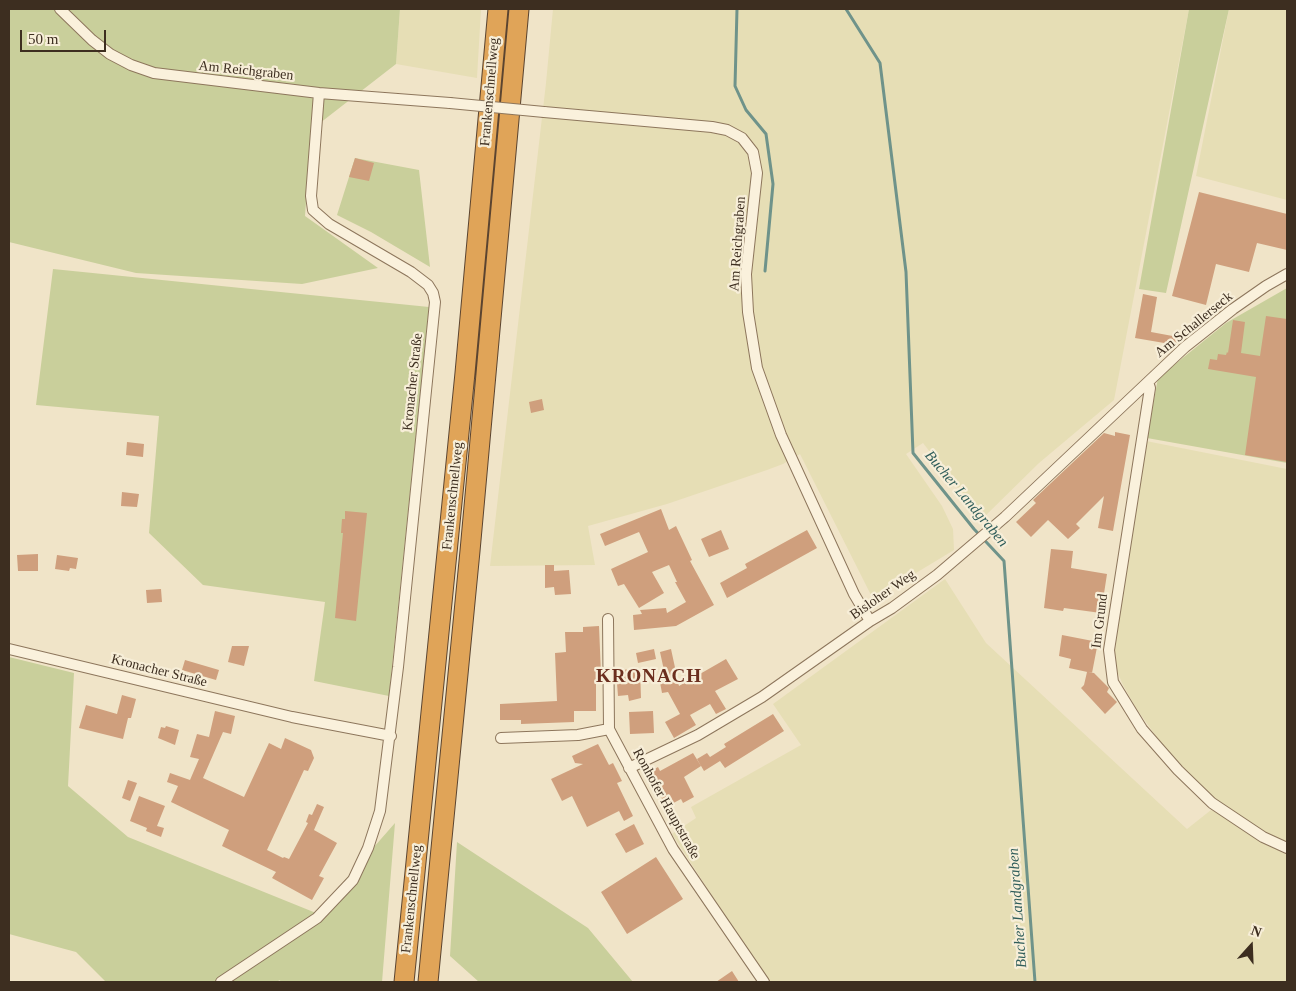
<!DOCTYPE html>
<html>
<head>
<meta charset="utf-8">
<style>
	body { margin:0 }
	#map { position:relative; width:1296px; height:991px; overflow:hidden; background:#f0e4c8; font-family:"Times New Roman",serif }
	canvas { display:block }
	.frame { position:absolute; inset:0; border:10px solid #3d2e20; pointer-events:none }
	.north { position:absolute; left:1226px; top:921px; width:50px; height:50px; -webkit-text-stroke:4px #f7eed8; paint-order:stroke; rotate:20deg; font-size:14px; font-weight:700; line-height:20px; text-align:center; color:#3d2e20 }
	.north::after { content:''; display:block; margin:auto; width:18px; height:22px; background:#3d2e20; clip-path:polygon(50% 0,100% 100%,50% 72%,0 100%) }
	.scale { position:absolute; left:20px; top:30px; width:86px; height:22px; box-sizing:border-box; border:2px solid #3d2e20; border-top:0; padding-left:6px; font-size:15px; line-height:18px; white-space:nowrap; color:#3d2e20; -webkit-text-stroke:4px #f7eed8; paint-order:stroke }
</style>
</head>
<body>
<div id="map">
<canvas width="1296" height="991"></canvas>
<div class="frame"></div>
<div class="north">N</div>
<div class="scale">50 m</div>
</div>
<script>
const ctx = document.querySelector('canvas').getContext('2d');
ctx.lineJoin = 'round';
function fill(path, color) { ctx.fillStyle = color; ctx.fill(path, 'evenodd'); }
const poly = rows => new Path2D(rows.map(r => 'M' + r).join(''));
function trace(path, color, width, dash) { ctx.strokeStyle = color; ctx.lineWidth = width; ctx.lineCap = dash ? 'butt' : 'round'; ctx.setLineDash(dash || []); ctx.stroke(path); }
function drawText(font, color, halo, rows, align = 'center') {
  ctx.font = font + ' "Times New Roman",serif'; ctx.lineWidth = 4.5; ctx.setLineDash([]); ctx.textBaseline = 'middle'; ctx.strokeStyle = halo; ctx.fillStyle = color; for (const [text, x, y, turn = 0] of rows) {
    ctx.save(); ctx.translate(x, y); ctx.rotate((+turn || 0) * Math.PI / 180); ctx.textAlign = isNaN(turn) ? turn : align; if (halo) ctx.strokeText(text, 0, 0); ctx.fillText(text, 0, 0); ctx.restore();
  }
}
const farmland = poly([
	[400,9,481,9,477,78,396,64],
	[553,9,1189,9,1114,400,1039,463,982,519,923,443,906,454,942,506,953,529,954,550,873,599,800,454,783,464,767,470,667,504,588,526,595,565,490,566,546,83],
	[1229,9,1287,9,1287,200,1196,176],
	[1146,441,1287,469,1287,843,1265,833,1216,800,1186,773,1158,739,1136,708,1123,685,1116,669,1113,645],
	[945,579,986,643,1187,829,1211,810,1287,846,1287,982,768,982,672,834,696,818,691,807,801,745,773,704]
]);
const green = poly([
	[9,9,400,9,396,64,311,130,305,216,378,268,302,284,136,273,9,242],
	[1189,9,1229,9,1166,293,1139,289],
	[355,158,419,170,430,267,371,232,337,215],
	[53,269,429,307,389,696,314,681,325,602,203,585,149,533,159,416,36,405],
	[1287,288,1287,463,1147,438,1158,378,1226,323],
	[9,657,74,673,68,786,128,837,316,913,395,823,382,982,282,982,279,980,278,982,106,982,76,952,9,934],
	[457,842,588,928,633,982,479,982,450,956]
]);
const stream = poly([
	[737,9,735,86,746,110,766,134,773,184,765,271],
	[846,9,880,63,906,272,913,453,974,529,1004,561,1035,982]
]);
const building = poly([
	[355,158,374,163,369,181,349,177],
	[1199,192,1287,214,1287,250,1257,243,1249,272,1216,264,1206,305,1172,296],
	[1143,294,1157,297,1151,332,1178,337,1176,345,1135,338],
	[1266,316,1287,319,1287,462,1245,455,1256,377,1208,369,1210,359,1217,360,1218,354,1226,355,1227,352,1228,353,1233,320,1245,322,1241,353,1260,356],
	[542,399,544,410,531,413,529,402],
	[1115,432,1130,435,1113,531,1098,528,1104,496,1076,524,1080,528,1068,539,1048,520,1031,537,1016,522,1036,503,1033,500,1104,433,1115,436],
	[127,442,144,444,143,457,126,455],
	[122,492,139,494,137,507,121,506],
	[661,509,669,530,676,526,692,560,690,561,714,605,676,626,634,630,633,615,642,614,640,610,666,608,667,613,686,602,675,582,677,582,669,565,652,572,664,593,639,608,624,584,618,586,611,569,648,552,639,532,605,546,600,534],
	[345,511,367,513,356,621,335,618,343,533,341,533,342,519,345,519],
	[721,530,729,549,709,557,701,539],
	[807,530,817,548,727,598,720,583,747,568,745,564],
	[1051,549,1073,551,1071,568,1107,574,1101,613,1064,608,1063,611,1044,608],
	[38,554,38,571,18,571,17,555],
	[57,555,78,558,76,569,70,568,69,571,55,569],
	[545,565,554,565,554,571,569,570,571,594,555,595,554,587,545,588],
	[161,589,162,602,147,603,146,590],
	[599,626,601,674,596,674,596,711,574,711,574,722,521,724,521,720,500,720,500,704,557,701,555,653,566,652,565,632,583,632,583,627],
	[1062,635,1098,642,1092,673,1069,668,1071,659,1059,656],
	[232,646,249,646,244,666,228,662],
	[654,649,656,659,638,663,636,653],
	[671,649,679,686,726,659,738,679,715,691,726,709,716,714,710,704,690,715,696,725,674,738,665,722,680,714,668,692,662,693,659,677,665,675,660,652],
	[185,660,219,670,216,680,182,670],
	[640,669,641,698,629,701,628,695,618,696,616,670],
	[1087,672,1094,673,1109,688,1107,692,1117,702,1105,714,1081,688,1084,685],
	[122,695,136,699,131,718,128,718,123,739,79,728,86,705,117,714],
	[215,711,235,716,231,734,223,732,203,778,244,797,269,743,281,749,285,738,311,750,314,758,308,771,304,770,267,850,283,858,284,857,289,859,308,823,306,822,309,814,312,815,317,804,324,807,314,830,337,843,319,876,324,878,312,900,272,878,276,872,222,846,229,830,171,802,178,786,167,782,170,773,190,780,199,759,190,757,197,734,209,737],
	[653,711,654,733,630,734,629,712],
	[773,714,784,731,725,768,720,761,704,771,697,759,707,753,710,757,726,747,724,744],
	[166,726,179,730,175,745,158,738,161,727,165,728],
	[598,744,609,765,613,763,622,781,617,783,633,816,624,821,619,811,587,827,572,796,562,801,551,779,583,764,575,763,572,756],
	[693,753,701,766,684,777,694,797,683,803,681,799,666,807,658,791,654,793,644,775,658,767,660,771],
	[128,780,137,783,130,801,122,798],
	[139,796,165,806,157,826,164,828,161,837,146,831,147,828,130,821],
	[634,824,644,844,626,853,615,834],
	[656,857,683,899,627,934,601,892],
	[732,971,739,982,716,982]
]);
const street = poly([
	[60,9,92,40,110,54,131,65,154,73,319,93,450,103],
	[544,112,712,127,727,130,742,138,753,152,757,173,746,274,748,312,757,368,781,435,854,594,870,621],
	[1148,382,1150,388,1109,650,1113,682,1142,729,1178,770,1212,803,1263,837,1287,848],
	[608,619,609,729,673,849,764,982],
	[9,649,292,717,391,736],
	[501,738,578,735,609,729],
	[629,768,698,735,762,697,870,621,892,608,937,575,1005,517,1185,347,1233,309,1266,286,1287,274],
	[221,982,317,918,353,880,368,848,380,811,398,667,435,302,433,293,428,285,411,272,329,224,313,210,311,196,319,93]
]);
const highway = poly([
	[404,982,465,373,498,9],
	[428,982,470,551,519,9]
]);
const streetBridge = poly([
	[450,103,544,112]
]);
const streetNames = [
	["Am Reichgraben",246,71,6],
	["Frankenschnellweg",490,92,-85],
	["Am Reichgraben",738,244,-86],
	["Am Schallerseck",1194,325,-39],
	["Kronacher Straße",413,382,-84],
	["Frankenschnellweg",453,496,-84],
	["Bisloher Weg",883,595,-35],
	["Im Grund",1100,621,-83],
	["Kronacher Straße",159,671,14],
	["Ronhofer Hauptstraße",666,804,61],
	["Frankenschnellweg",412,899,-84]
];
const waterNames = [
	["Bucher Landgraben",966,499,50],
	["Bucher Landgraben",1018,908,-94]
];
const districtNames = [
	["KRONACH",649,677]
];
fill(farmland, '#e6deb5');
fill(green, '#c9cf9b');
trace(stream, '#6f938a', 3);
fill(building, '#cf9f7d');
trace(street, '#8d765c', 12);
trace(highway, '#5b4430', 21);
trace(street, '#faf1dc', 10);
trace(highway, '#e0a458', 19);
trace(streetBridge, '#8d765c', 12, []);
trace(streetBridge, '#faf1dc', 10);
drawText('14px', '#3d2e20', '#f7eed8', streetNames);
drawText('italic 15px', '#2f5d5a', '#f7eed8', waterNames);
ctx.letterSpacing = '1px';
drawText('bold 19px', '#6b2e1e', '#f7eed8', districtNames);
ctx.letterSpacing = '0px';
</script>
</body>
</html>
